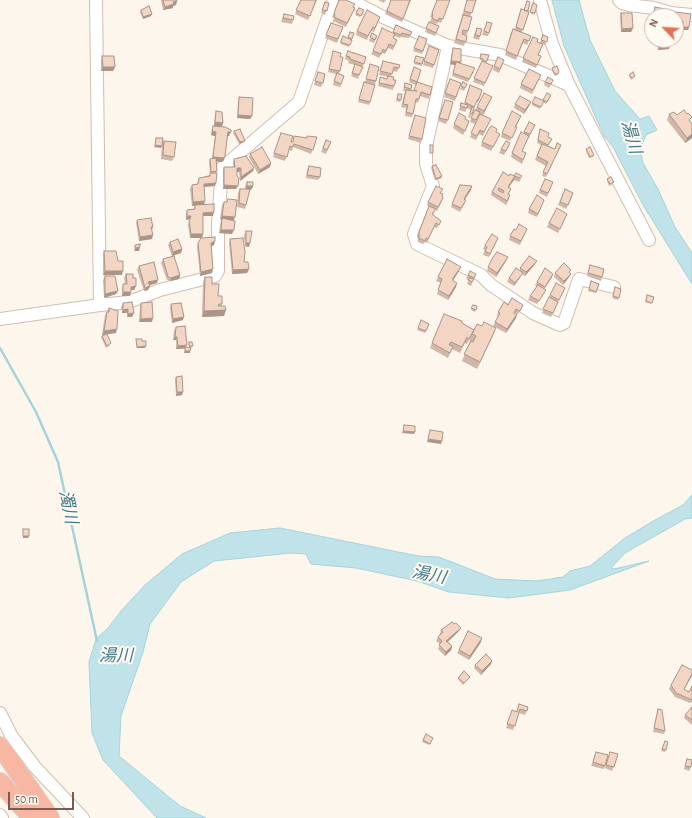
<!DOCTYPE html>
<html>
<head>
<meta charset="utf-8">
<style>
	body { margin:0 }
	#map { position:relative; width:692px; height:818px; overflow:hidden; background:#fdf6ec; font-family:"Alegreya Sans",sans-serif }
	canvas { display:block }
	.north { position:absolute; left:644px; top:8px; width:40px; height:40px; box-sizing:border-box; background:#fffaf3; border:1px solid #cabbb1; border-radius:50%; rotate:295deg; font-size:11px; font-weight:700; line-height:16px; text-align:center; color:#7a5c4d }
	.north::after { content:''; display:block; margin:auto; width:14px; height:18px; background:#e76f51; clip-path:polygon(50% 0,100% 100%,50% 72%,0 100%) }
	.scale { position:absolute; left:8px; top:792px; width:66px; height:18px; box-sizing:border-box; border:2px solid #7a5c4d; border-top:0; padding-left:5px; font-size:12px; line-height:14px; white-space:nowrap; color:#7a5c4d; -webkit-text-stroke:3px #fffaf3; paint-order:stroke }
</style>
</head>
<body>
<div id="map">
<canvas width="692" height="818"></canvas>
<div class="north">N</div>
<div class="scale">50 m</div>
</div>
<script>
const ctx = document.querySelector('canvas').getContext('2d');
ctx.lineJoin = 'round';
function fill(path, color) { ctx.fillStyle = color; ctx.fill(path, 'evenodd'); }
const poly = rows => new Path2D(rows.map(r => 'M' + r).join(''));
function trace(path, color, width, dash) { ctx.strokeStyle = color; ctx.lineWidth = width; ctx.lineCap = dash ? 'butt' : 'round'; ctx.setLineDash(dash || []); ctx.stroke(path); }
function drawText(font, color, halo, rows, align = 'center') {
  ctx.font = font + ' "Alegreya Sans","Noto Sans JP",sans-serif'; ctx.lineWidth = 4; ctx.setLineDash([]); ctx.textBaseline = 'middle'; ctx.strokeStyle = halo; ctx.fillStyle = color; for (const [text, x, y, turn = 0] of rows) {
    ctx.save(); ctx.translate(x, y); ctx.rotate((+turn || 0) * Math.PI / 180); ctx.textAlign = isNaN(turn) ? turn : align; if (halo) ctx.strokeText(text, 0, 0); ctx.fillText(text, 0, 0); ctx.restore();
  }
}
const water = poly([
	[552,0,579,0,590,40,615,91,640,119,649,116,657,130,646,135,640,149,643,163,658,189,675,227,692,253,692,284,643,205,613,147,604,136,564,46,552,0],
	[692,495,692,518,685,519,625,553,611,568,614,569,649,561,570,590,509,598,449,592,417,581,356,568,311,564,306,554,291,553,214,561,181,582,150,624,143,652,121,716,119,756,180,806,206,818,157,818,103,760,92,733,89,662,96,639,108,628,121,611,145,585,182,554,230,533,280,528,418,556,439,557,495,579,537,581,563,577,570,571,590,566,625,538,655,520,683,505,692,495]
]);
const stream = poly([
	[0,348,36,412,58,462,97,641]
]);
const minor = poly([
	[96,0,100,305],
	[350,0,383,17,448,46,500,55,569,85],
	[540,0,552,44,569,85,649,240],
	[619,0,622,3,629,5,654,8,671,13,692,15],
	[448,46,426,146,426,164,433,186,414,234,417,244,481,275,491,285,533,313,560,325,564,323,579,279,614,287],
	[0,319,100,305,129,302,160,290,215,276,218,271,218,223,222,168,299,102,334,0],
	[0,713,11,735,35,767,83,818],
	[0,815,2,818]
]);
const highway = poly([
	[0,746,50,818],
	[0,782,32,818]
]);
const wall = poly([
	[161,0,177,0,176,5,173,6,173,8,163,10],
	[301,0,317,0,308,20,295,14],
	[339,0,355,8,346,27,333,21,334,18,332,17],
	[378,0,386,0,384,3],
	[391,0,411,0,402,22,385,14],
	[437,0,450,0,441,23,438,22,437,24,430,22,432,17,430,17],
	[467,0,476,0,470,17,468,31,467,35,462,34,467,36,464,46,454,43],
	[325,2,329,3,325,15,321,13],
	[530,2,528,11,529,12,522,32,531,36,527,45,523,43,516,60,505,55,511,32,515,29,521,9,524,10],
	[533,3,537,5,534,15,530,13],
	[359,8,364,10,360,17,355,15],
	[141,10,151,16,143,19,140,12],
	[675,12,689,27,688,30,681,30,681,25,676,16,673,16],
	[621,13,633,28,631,32,621,32,620,16],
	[284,14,293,20,292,24,281,22],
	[380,17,374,32,371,31,367,40,356,35,357,31],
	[429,22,439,26,435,36,425,32],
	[487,22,492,23,488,36,482,35],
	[331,23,343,27,337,43,325,38],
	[396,25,412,32,409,38,400,37,400,38,394,36,393,38,397,40,393,50,388,48,385,54,382,53,379,58,371,54,373,51,393,33],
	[477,28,482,29,479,40,473,38],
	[350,32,354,33,349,47,341,44,340,42,343,36,348,38],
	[372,33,377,36,374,43,369,41],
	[543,35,548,37,545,45,543,44,538,55,541,56,536,68,522,62,533,37,537,42,540,43],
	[419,36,427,39,422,54,413,51],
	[656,40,669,40,669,49,658,50],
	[429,46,439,50,433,68,423,65],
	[453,48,460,64,474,72,468,82,452,76,455,65,450,64,452,52],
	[333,51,340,57,340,71,339,74,344,76,340,87,333,85,336,74,328,72],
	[348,51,366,57,358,79,351,76,355,65,348,63,349,61,345,59],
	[481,54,489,55,486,63,493,66,484,86,473,82,482,61,483,60,480,60],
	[102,56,115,67,113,71,101,71,101,60],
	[416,56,424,58,422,66,414,64],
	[383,61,400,65,397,72,393,71,391,76,393,80,394,86,393,90,378,86,380,77,387,79,388,77,379,75],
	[370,64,376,81,369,105,358,102,363,85,364,82,365,82],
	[503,64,499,73,493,70,494,66],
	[414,67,421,70,417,82,432,87,429,99,420,96,418,103,415,102,412,117,405,116,406,108,401,107,405,91,403,91,405,83,412,85,411,90,414,91,416,85,409,82],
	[552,68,559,73,556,76,554,75,552,70],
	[318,72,323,83,321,87,314,85],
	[541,75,532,94,520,88,521,84],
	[629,75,635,76,631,80,629,76],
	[450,79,461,83,455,101,444,97],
	[545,82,552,83,549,88,544,85],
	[467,84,464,91,460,89,461,86],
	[470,85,482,90,478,103,476,102,474,108,470,118,468,117,471,110,467,108,465,112,459,110,461,103,464,104],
	[547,93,550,97,546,104,543,102,540,109,532,105,535,97,543,101],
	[398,94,401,100,400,102,396,101],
	[239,97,252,116,250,119,237,118,238,101],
	[492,97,483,115,491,119,489,122,483,136,479,134,476,140,470,137,481,114,479,113,475,124,470,122,471,118,477,107],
	[531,102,529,106,524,114,514,108,515,104],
	[443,104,448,120,446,124,438,121],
	[216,111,223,123,222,126,214,126,215,115],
	[669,114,677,115,690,122,692,124,692,138,685,143,667,120],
	[415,115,422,139,421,143,408,139],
	[521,116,516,127,515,131,510,141,501,137,502,133],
	[465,119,468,125,463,135,453,128,454,124],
	[529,122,535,125,529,138,528,138,522,151,526,153,522,164,511,157,512,153,524,133],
	[213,126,229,136,227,136,224,160,222,162,216,161,217,171,215,186,204,187,204,204,213,216,203,216,203,234,202,238,190,238,188,225,190,219,186,220,186,213,187,210,194,209,195,205,192,206,190,189,192,185,197,184,199,178,210,175,209,162,210,159,212,159,215,136,211,135],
	[540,129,548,137,550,142,548,146,555,149,561,145,546,177,542,176,546,166,535,160,541,145,537,143],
	[234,131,244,142,239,144,233,133],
	[281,133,292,142,307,138,317,137,311,154,293,147,292,151,289,150,285,161,273,157],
	[500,134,491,151,481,146,482,142],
	[326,140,331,142,326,154,321,152],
	[164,141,174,157,172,161,161,159,162,144],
	[509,146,504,155,499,153,501,149],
	[586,149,594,155,593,157,589,158,586,151],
	[250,154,270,167,258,174,249,157],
	[234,159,254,168,253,171,240,181,239,172,237,172,236,189,223,189,223,171,224,167,233,167,233,162],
	[309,166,320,177,318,180,306,178,307,170],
	[432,166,442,176,441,178,435,180,431,168],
	[516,173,521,179,519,182,514,180,509,187,511,189,508,194,509,199,506,205,491,195,492,192,509,176,514,176],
	[607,179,613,184,609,186,607,181],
	[247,182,253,186,251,190,250,190,245,209,237,207,238,193,240,189,245,189,245,186],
	[553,182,547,197,539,193,540,190],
	[460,185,471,190,465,199,465,203,460,212,451,207],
	[565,189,572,197,566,209,558,205],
	[441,193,442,196,442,201,437,211,435,210,433,215,441,221,437,228,434,227,427,243,425,242,423,244,418,242,417,235,429,207,427,205,428,202],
	[228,199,235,217,234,220,232,234,219,233,221,219,220,219,222,205,224,202,227,202],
	[544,200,537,217,528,213,529,209],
	[567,214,558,233,547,227,549,223],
	[137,220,153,227,152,230,152,239,139,241,136,223],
	[527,229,520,245,509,240,510,236,516,230],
	[246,231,249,247,245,246,244,235],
	[498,238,489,257,483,255,485,250,483,249,485,245],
	[230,239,249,269,247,273,232,274,229,243],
	[215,241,214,245,211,246,213,269,212,273,200,276,197,246,198,243],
	[170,242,182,249,181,253,172,256,168,245],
	[104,251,118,261,122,275,103,275,103,255],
	[163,259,180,275,179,279,170,281,167,280,161,263],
	[506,261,496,277,487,271,488,267],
	[535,264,525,276,522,274,521,276,514,286,507,282,509,278,520,270,520,268],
	[590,265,602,277,601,281,587,276],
	[139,266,157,283,149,285,150,286,148,290,144,291,137,270],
	[461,267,459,271,453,280,453,281,456,287,448,300,437,294,441,283,436,281,438,277],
	[555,273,570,273,571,274,569,277,563,285,554,277],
	[126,274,133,278,136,286,134,290,131,290,130,296,122,296,122,288,123,284,125,284,124,278],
	[476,274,471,286,467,284,469,280,466,279,468,275],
	[553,274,552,277,544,289,546,290,544,293,537,304,528,300,530,296,537,287,535,285,537,282],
	[105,276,118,291,116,294,104,298,103,280],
	[205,277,212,284,222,304,221,306,224,316,202,317,203,282],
	[591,281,599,284,596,293,588,291],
	[615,287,621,289,618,300,612,298],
	[565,288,551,317,542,313,549,299,550,295],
	[647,295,654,297,651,304,645,302],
	[123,303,134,313,132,317,127,317,127,313,122,313,121,307],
	[141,303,152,322,139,322,140,307],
	[171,304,183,320,172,323,170,308],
	[473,305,477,306,475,312,471,310],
	[508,305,523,305,518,314,515,312,516,318,506,333,493,326,498,317,497,316,498,312],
	[109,308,116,333,102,335,105,315],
	[421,320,429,324,425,333,417,330],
	[462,323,474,330,493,335,477,369,462,361,470,341,469,341,471,336,467,344,465,343,460,353,452,349,448,358,430,348,432,343],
	[176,327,187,345,186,347,189,347,189,342,192,348,191,348,190,353,184,353,185,349,176,349,176,340,173,340,174,331],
	[102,336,110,345,106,348,101,337],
	[176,377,183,392,182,395,176,396,175,380],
	[441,630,459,631,448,642,452,646,451,650,445,656,438,649,440,644,436,641,438,637,440,634],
	[481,642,469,660,457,653,459,650],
	[492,661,491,664,481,675,474,668,475,665],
	[458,678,469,678,463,685,458,679],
	[671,685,684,689,689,692,692,686,692,702,690,703,675,697,669,689],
	[519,704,528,707,525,715,519,713,513,730,506,728,512,710,516,712],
	[692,707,692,725,684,718,685,715],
	[658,709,665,731,664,734,653,732],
	[426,734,433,738,429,745,422,742],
	[665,741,668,742,665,752,661,751],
	[596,752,608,755,604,769,591,766],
	[610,752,618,754,612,771,605,768],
	[687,759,691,767,689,771,684,769]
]);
const shadedWall = poly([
	[177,1,176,5,173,6,173,8,163,10,165,7,173,2],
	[152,14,151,16,143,19,143,17],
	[676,21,683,21,681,25,676,24],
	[683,27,689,27,688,30,681,30],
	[633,28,631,32,621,32,622,29],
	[670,45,669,49,658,50,659,47],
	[451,61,461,62,459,66,450,64],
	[103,67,115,67,113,71,101,71],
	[492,97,483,115,484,111],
	[531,102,529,106,524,114,525,110],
	[238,115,252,116,250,119,237,118],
	[215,122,223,123,222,126,214,126],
	[212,131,216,132,215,136,211,135],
	[228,132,231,132,229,136,226,136],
	[692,134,692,138,685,143,687,138],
	[245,141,244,142,239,144,240,142],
	[155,145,162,146,161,148,154,147],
	[225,156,224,160,222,162,211,161,213,157],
	[271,163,270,167,258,174,260,170],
	[237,168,241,168,239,172,236,172],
	[254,168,253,171,240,181,241,177],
	[442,176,441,178,435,180,436,179],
	[515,176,514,180,506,191,508,187],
	[216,183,215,186,202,187,204,184],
	[224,185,238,186,236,189,223,189],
	[247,186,253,186,251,190,245,190],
	[472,186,471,190,463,202,464,199],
	[205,201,204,205,192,206,193,202],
	[214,212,213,216,202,216,203,213],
	[187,216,191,216,190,219,186,220],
	[222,216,235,217,233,221,220,219],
	[221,230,234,230,232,234,219,233],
	[191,234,203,234,202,238,190,238],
	[153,235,152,239,139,241,140,237],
	[215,241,214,245,210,247,211,243],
	[246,243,250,243,249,247,245,246],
	[140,247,139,251,134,251,135,248],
	[182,249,181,253,172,256,173,252],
	[508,257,506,261,496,277,497,273],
	[537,261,535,264,525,276,526,272],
	[461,267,459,271,452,282,453,278],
	[213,269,212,273,200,276,201,272],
	[249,269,247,273,232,274,233,270],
	[105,271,123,271,122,275,103,275],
	[523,273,521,276,514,286,515,283],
	[553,274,552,277,543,291,545,287],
	[571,274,569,277,563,285,564,281],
	[180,275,179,279,170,281,171,278],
	[158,280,157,283,147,286,148,282],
	[457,283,456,287,448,300,449,296],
	[136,286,134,290,130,290,131,287],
	[150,286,148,290,144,291,145,288],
	[118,291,116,294,104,298,105,294],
	[123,292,131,292,130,296,122,296],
	[128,309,127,313,122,313,123,310],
	[226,310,224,316,202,317,204,311],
	[134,313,132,317,127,317,128,314],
	[517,314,516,318,506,333,507,329],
	[184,317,183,320,172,323,173,319],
	[153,318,152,322,139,322,141,319],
	[496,328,493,335,477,369,480,362],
	[117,329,116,333,102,335,104,331],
	[175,337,177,337,176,340,173,340],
	[187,345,185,348,176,349,178,346],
	[146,346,145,348,136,348,137,347],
	[185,351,190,351,190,353,184,353],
	[177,392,183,392,182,395,176,396],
	[403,431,415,432,414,434,402,433],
	[428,439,442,441,441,444,427,442],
	[23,536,29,536,28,538,23,538],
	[461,628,459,631,445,644,446,641],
	[482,638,481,642,469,660,470,656],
	[452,646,451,650,445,656,446,652],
	[492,661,491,664,481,675,482,671],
	[692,674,692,676,682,693,684,689]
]);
const building = poly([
	[163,0,177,0,177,1,173,2,174,4,165,7,163,0],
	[301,0,316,0,310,16,296,10,301,0],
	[339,0,346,0,355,4,353,7,355,8,347,23,334,17,335,14,334,13,339,0],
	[391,0,410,0,403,19,387,11,391,0],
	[437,0,450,0,443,19,439,18,438,21,432,18,433,14,432,13,437,0],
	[467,0,476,0,472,13,464,11,467,0],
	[527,1,530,2,528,11,524,10,527,1],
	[325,2,329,3,327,11,322,10,325,2],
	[533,3,537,5,535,13,530,12,533,3],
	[149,6,152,14,143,17,141,10,149,6],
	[655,7,670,10,668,16,656,16,653,15,655,7],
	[359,8,364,10,361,16,356,13,359,8],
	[521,9,529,12,523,30,516,27,521,9],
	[367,10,380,17,375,28,373,27,368,36,357,31,367,10],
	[675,12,691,14,689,27,683,27,683,21,676,21,676,16,674,16,675,12],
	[621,13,632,13,633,28,622,29,621,13],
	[284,14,294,16,293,20,283,18,284,14],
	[463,15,472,17,468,31,463,30,462,34,467,36,466,42,456,39,463,15],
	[429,22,439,26,436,33,426,28,429,22],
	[487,22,492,23,489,33,484,31,487,22],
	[331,23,343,27,338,39,326,35,331,23],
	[396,25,412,32,410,35,402,33,401,35,393,32,396,25],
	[382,28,395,34,393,38,397,40,394,46,389,44,386,51,383,49,381,54,373,51,382,28],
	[477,28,482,29,480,36,475,35,477,28],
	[513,29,531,36,529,41,524,39,517,56,506,51,513,29],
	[350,32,354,33,352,39,348,37,350,32],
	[372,33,377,36,375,40,370,37,372,33],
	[543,35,548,37,547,42,541,40,543,35],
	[343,36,352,40,350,45,342,43,341,41,343,36],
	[419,36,427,39,423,51,414,48,419,36],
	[533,37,538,39,537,42,543,44,538,55,541,56,537,65,523,58,533,37],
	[658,40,669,40,670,45,659,47,658,40],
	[429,46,439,50,434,65,424,61,429,46],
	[453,48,461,49,461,62,451,61,453,48],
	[333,51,341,53,340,57,343,57,340,71,329,69,333,51],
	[348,51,366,57,364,64,350,59,350,57,346,56,348,51],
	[481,54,489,55,487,61,483,61,483,59,480,58,481,54],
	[102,56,114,56,115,67,103,67,102,56],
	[416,56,424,58,422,64,414,62,416,56],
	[498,57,504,60,500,69,494,66,498,57],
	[383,61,400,65,399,68,394,67,392,74,380,71,383,61],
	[482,61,493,66,485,83,474,78,482,61],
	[456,62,475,68,469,79,453,73,456,62],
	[355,64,363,67,359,75,352,73,355,64],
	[370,64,379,67,376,81,366,79,370,64],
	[557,66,559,72,557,74,554,73,552,68,557,66],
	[414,67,421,70,417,82,410,79,414,67],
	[529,69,541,75,533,90,521,84,529,69],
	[318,72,325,74,323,83,315,81,318,72],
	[633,72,635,76,632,78,629,75,633,72],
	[337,73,344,76,341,84,334,81,337,73],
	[388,76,394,77,393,80,396,80,394,86,379,83,380,77,387,79,388,76],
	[548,77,553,80,551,84,545,82,548,77],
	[450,79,461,83,456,97,445,93,450,79],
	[364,82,375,85,370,102,359,99,364,82],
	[417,82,432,87,430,95,421,92,419,99,416,99,413,114,406,112,408,105,403,104,406,90,417,91,414,90,417,82],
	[463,82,467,84,465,88,461,86,463,82],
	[405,83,412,85,411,89,404,87,405,83],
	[470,85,482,90,479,99,478,99,474,107,465,102,470,85],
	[484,93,492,97,484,111,477,107,484,93],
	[547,93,551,95,547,102,543,100,547,93],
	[398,94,402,94,401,100,397,99,398,94],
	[520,96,531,102,525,110,515,104,520,96],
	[239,97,253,98,252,116,238,115,239,97],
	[535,97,544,101,541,107,532,103,535,97],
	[445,100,453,102,448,120,439,118,445,100],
	[461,103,468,105,467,108,460,106,461,103],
	[472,107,474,108,472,114,470,113,472,107],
	[475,110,480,112,476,120,471,118,475,110],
	[684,110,687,114,688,113,692,117,689,120,692,124,692,134,687,138,669,114,674,112,677,115,684,110],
	[216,111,222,112,223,123,215,122,216,111],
	[512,111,521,116,515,127,517,127,512,138,502,133,512,111],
	[459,113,466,117,465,119,469,121,465,131,454,124,459,113],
	[480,114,491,119,484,132,480,130,477,136,471,133,480,114],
	[415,115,426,118,422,139,409,136,415,115],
	[529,122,535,125,530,134,524,132,529,122],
	[213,126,225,127,231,130,231,132,228,132,225,156,223,158,213,157,216,132,212,131,213,126],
	[492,126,497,129,496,132,500,134,493,147,482,142,490,127,492,126],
	[240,129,245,141,240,142,234,131,240,129],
	[540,129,549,133,548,137,552,139,548,145,538,140,540,129],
	[521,132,529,136,522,151,526,153,523,160,512,153,521,132],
	[281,133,293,136,291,142,293,142,294,136,307,138,307,136,317,137,313,150,294,144,293,147,290,146,287,157,274,153,281,133],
	[156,138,163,138,162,146,155,145,156,138],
	[326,140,331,142,327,150,323,148,326,140],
	[164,141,176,142,174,157,163,155,164,141],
	[506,141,510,143,506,151,501,149,506,141],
	[557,143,561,145,547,174,543,172,548,162,537,156,542,144,555,149,557,143],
	[430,145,433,145,433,153,430,153,430,145],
	[262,147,271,163,260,170,250,154,262,147],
	[590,147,594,155,590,157,586,149,590,147],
	[246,156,254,168,241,177,241,168,237,168,237,176,239,178,238,186,224,185,224,167,235,167,234,159,246,156],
	[216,158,217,171,211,172,210,159,216,158],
	[436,165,442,176,436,179,432,166,436,165],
	[309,166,321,168,320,177,307,175,309,166],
	[503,172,509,176,510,174,515,176,508,187,511,189,508,194,510,195,507,201,492,192,503,172],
	[499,188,504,191,503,193,498,190,499,188],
	[210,173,217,173,216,183,204,184,205,201,193,202,192,185,198,184,199,178,210,176,210,173],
	[516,173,522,176,520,178,514,176,516,173],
	[611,177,614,182,610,184,607,179,611,177],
	[545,179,553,182,548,193,540,190,545,179],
	[247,182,253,182,253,186,247,186,247,182],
	[460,185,472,186,464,199,466,200,461,208,452,204,460,185],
	[436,186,443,189,440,193,443,194,442,196,443,198,438,207,428,202,436,186],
	[240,189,250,189,246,205,239,203,240,189],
	[565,189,573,193,568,205,560,202,565,189],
	[537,195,544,200,538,214,529,209,537,195],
	[228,199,237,200,235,217,222,216,224,202,227,202,228,199],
	[214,204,214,212,203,213,203,234,191,234,189,221,191,216,187,216,187,210,195,209,195,205,214,204],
	[429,206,436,209,432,214,441,221,439,225,436,223,428,239,426,238,425,241,419,238,419,232,429,206],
	[557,208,567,214,560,229,549,223,557,208],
	[151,218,153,227,151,227,153,235,140,237,137,220,151,218],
	[222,218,235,221,234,230,221,230,222,218],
	[519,224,527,229,521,241,510,236,514,229,516,230,519,224],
	[246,231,252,231,250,243,246,243,246,231],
	[492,234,498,238,490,254,485,251,487,247,485,245,492,234],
	[215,237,215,241,211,243,213,269,201,272,198,243,201,238,215,237],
	[243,238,245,252,244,262,248,262,249,269,233,270,230,239,243,238],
	[178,239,182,249,173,252,170,242,178,239],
	[140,244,140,247,135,248,135,245,140,244],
	[104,251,116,251,118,261,123,261,123,271,105,271,104,251],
	[497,252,508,257,497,273,488,267,493,257,497,252],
	[174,256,180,275,171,278,168,277,163,259,174,256],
	[529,256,537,261,526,272,520,268,529,256],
	[447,259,461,267,453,278,453,281,457,283,449,296,438,290,442,279,438,277,447,259],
	[154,262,158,280,148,282,150,286,145,288,139,266,154,262],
	[564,263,571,270,569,272,571,274,564,281,555,273,564,263],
	[590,265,604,269,602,277,588,273,590,265],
	[516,268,523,273,515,283,509,278,516,268],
	[545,268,553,274,545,287,537,282,545,268],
	[470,271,476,274,474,278,468,275,470,271],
	[126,274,133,274,133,278,136,278,136,286,131,287,131,292,123,292,123,284,127,284,126,274],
	[105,276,115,276,118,291,105,294,105,276],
	[205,277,212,277,212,284,219,284,218,296,222,296,222,304,219,304,218,306,225,306,226,310,204,311,205,277],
	[470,278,474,279,472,282,468,280,470,278],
	[591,281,599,284,596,292,589,289,591,281],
	[556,283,565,288,559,300,550,295,556,283],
	[538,285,546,290,539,301,530,296,538,285],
	[615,287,621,289,619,298,613,296,615,287],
	[647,295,654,297,652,303,646,301,647,295],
	[549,297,558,302,553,313,543,309,549,297],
	[512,298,523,305,520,311,516,309,514,313,517,314,507,329,495,322,500,313,498,312,504,302,508,305,512,298],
	[132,302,134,313,128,314,128,309,123,310,123,303,132,302],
	[152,302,153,318,141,319,141,303,152,302],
	[181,303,184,317,173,319,171,304,181,303],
	[473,305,477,306,476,310,471,308,473,305],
	[109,308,118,311,117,329,104,331,107,312,109,312,109,308],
	[444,314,462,321,462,323,474,330,469,339,467,337,462,347,451,342,449,345,453,346,450,353,432,343,444,314],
	[421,320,429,324,426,331,418,328,421,320],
	[484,322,496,328,480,362,464,354,471,341,473,342,476,336,472,334,477,324,482,326,484,322],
	[185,326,187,345,178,346,177,337,175,337,176,327,185,326],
	[107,334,111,343,107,346,102,336,107,334],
	[136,339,142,339,142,341,146,341,146,346,137,347,136,339],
	[189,342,192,342,193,346,189,346,189,342],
	[185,347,191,348,190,351,185,351,185,347],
	[182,376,183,392,177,392,176,377,182,376],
	[404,425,415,426,415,432,403,431,404,425],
	[430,430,443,432,442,441,428,439,430,430],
	[23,529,29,529,29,536,23,536,23,529],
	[452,622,454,624,456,623,461,628,446,641,452,646,446,652,439,645,442,641,438,637,443,632,441,630,452,622],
	[468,631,482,638,470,656,459,650,468,631],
	[486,654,492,661,482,671,475,665,486,654],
	[682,665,692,670,692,674,684,689,689,692,692,686,692,700,676,693,671,685,682,665],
	[464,671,470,677,464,683,458,678,464,671],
	[519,704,528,707,527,711,520,709,515,726,507,724,512,710,517,712,519,704],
	[692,707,692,720,685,715,692,707],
	[658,709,662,710,665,731,654,728,658,709],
	[426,734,433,738,430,744,423,740,426,734],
	[665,741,668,742,666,750,662,749,665,741],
	[596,752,608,755,605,766,593,762,596,752],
	[610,752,618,754,614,767,606,765,610,752],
	[687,759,692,760,691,767,685,766,687,759]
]);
const waterNames = [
	["湯川",631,137,74],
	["濁川",68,507,78],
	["湯川",429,575,11],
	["湯川",116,656]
];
fill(water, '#bfe3e8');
trace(water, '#a5d3da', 1);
trace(stream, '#a5d3da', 2.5);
trace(minor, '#d1beb0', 14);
trace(highway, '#dad1cd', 20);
trace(minor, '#fff', 12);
trace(highway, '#f7b7a3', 18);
fill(wall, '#d1b7a8');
fill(shadedWall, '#aa9588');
fill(building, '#f3d5c3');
trace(building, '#aa9588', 1);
drawText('italic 17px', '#437c86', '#fffaf3', waterNames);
</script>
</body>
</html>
